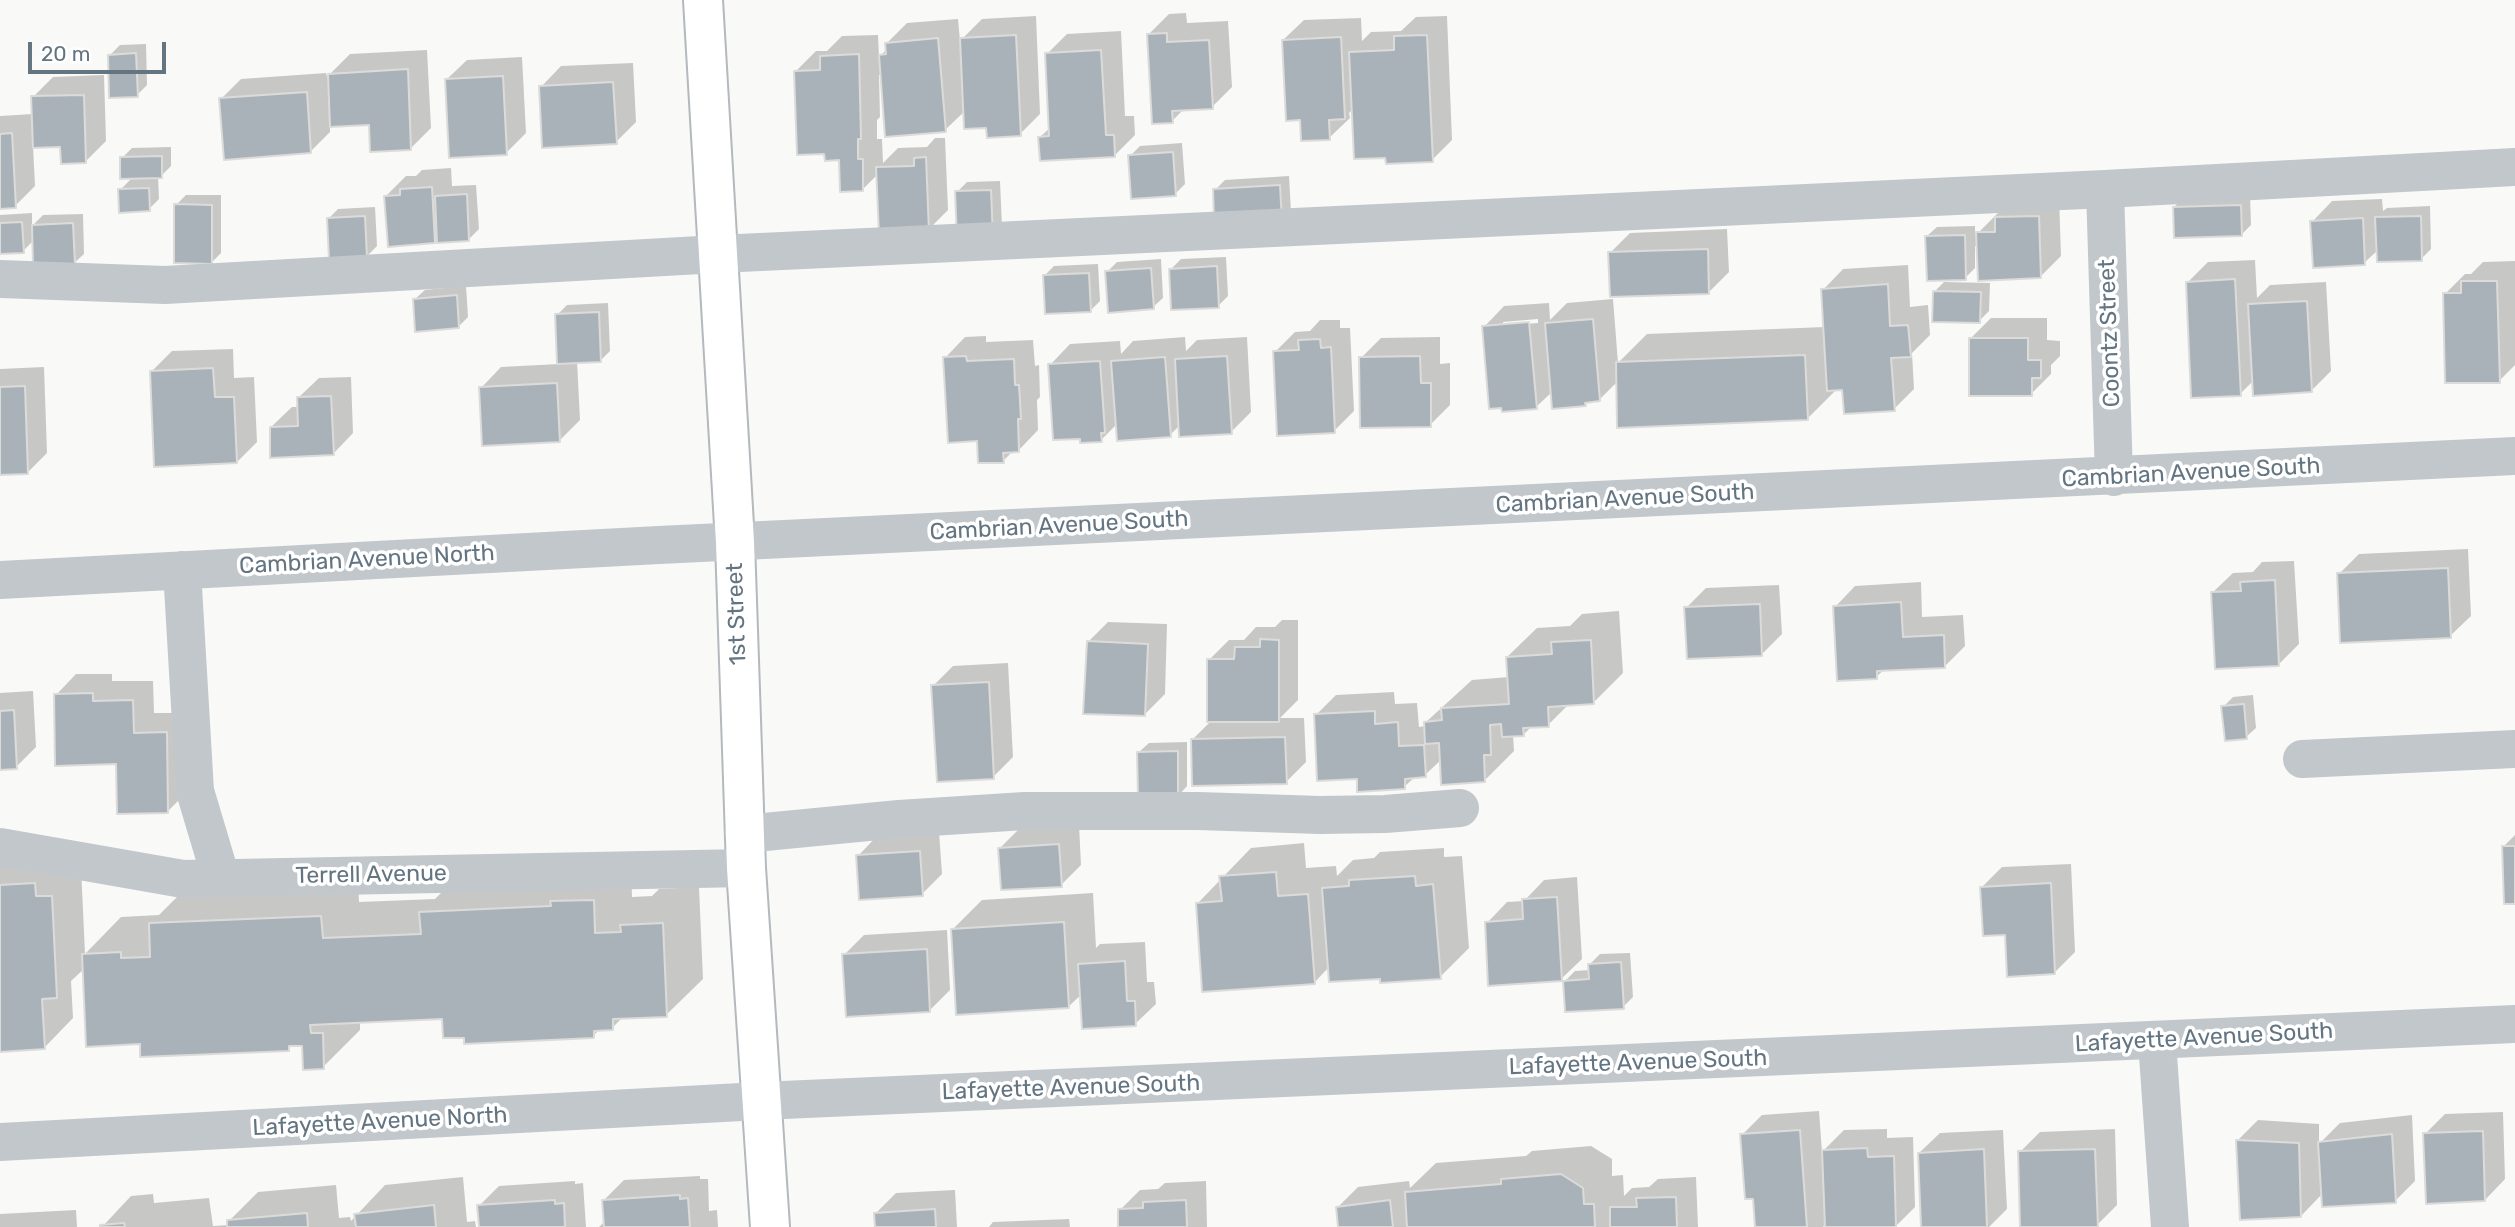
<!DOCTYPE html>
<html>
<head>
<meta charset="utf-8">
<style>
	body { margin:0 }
	#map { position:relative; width:2515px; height:1227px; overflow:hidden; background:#f9f9f7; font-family:Rubik,sans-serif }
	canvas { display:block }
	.scale { position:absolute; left:28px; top:42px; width:138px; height:32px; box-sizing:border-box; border:4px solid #647582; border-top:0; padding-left:9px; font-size:21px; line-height:24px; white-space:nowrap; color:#647582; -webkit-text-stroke:5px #fff; paint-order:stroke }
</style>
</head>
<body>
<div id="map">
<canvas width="2515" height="1227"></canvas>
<div class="scale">20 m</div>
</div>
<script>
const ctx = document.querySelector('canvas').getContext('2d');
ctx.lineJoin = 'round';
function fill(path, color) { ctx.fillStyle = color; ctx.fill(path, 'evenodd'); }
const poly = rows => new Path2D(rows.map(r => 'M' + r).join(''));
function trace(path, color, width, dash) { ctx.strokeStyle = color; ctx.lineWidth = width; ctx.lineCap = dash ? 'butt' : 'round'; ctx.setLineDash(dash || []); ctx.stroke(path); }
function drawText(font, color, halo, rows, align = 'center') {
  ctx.font = font + ' Rubik,sans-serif'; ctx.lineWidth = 7; ctx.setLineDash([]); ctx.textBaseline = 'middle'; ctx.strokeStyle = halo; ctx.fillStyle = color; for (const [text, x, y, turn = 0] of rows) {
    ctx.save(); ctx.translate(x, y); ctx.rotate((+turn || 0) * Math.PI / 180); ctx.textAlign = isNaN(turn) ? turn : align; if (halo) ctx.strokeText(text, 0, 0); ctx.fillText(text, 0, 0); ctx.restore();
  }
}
const shadow = poly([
	[1186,13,1187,23,1228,21,1232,87,1212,107,1185,108,1172,121,1149,34,1169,14],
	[1036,16,1040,114,1020,134,988,126,965,111,945,130,882,75,879,75,880,117,877,120,877,139,882,139,883,163,898,148,927,147,935,138,945,138,948,210,928,230,878,174,863,189,840,158,796,71,816,51,827,51,842,36,878,35,879,57,888,48,887,43,907,23,958,19,960,41,982,19],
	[1447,16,1452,140,1432,160,1387,156,1353,109,1349,113,1350,118,1329,138,1301,118,1283,40,1304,20,1361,18,1362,41,1371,32,1401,31,1416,17],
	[1121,31,1125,116,1134,116,1135,135,1115,155,1040,137,1051,127,1047,54,1067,34],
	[146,44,147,85,137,95,110,55,120,45],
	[427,50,431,128,410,149,371,123,330,126,330,132,310,152,221,99,241,79,326,73,327,77,350,54],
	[522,57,526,133,506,153,446,80,467,60],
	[633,63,636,122,616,142,541,87,561,66],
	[104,75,106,141,86,161,62,145,33,146,35,186,15,206,0,207,0,116,33,114,33,97,53,77],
	[1182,143,1185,184,1175,194,1130,156,1140,146],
	[171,147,171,166,161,176,158,176,159,199,149,209,120,190,133,177,122,158,132,148],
	[451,168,452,186,476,185,479,229,469,239,438,237,434,242,386,196,406,176,416,176,422,170],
	[1289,176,1291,212,1215,190,1225,180],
	[1000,181,1002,227,992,237,957,192,967,182],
	[186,195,221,195,221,253,211,263,176,205],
	[2250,195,2251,225,2241,235,2174,207,2184,197],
	[2059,196,2061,256,2040,277,1978,246,1975,246,1975,268,1965,278,1927,236,1937,227,1975,226,1975,236,1998,213],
	[2382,199,2383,211,2387,208,2430,206,2431,249,2421,259,2378,250,2364,263,2312,222,2332,201],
	[375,207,377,246,367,256,328,219,338,209],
	[32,213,32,226,43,215,83,214,84,254,74,263,34,240,23,251,0,252,0,215],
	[1727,229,1729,272,1709,292,1610,253,1630,233],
	[1226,257,1228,296,1218,306,1171,269,1181,259],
	[1161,259,1163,298,1153,307,1107,272,1117,262],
	[2255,260,2257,298,2270,285,2326,282,2331,371,2311,391,2254,380,2240,394,2188,282,2208,262],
	[2515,261,2515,365,2499,381,2445,294,2465,274,2471,274,2483,262],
	[1098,264,1100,301,1090,311,1044,276,1054,266],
	[1908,265,1910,307,1928,305,1930,335,1912,353,1914,389,1894,409,1844,388,1837,389,1807,419,1618,381,1599,400,1589,401,1585,405,1553,391,1536,407,1484,327,1504,306,1549,303,1550,320,1567,303,1613,299,1618,363,1647,334,1825,327,1823,290,1843,269],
	[1538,319,1538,323,1503,326,1503,322],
	[1944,282,1990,283,1989,311,1979,321,1934,292],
	[466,286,468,317,458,327,415,299,425,290],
	[608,303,610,351,600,361,577,361,580,420,560,440,481,388,501,367,559,364,557,315,567,305],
	[1991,318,2047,318,2047,340,2060,341,2060,356,2051,365,2051,374,2031,394,1971,338],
	[1320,320,1340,320,1340,328,1350,328,1354,411,1334,431,1275,352,1295,332,1310,331],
	[986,336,986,342,1033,340,1035,366,1039,365,1040,397,1037,400,1038,430,1018,451,1013,451,1003,461,979,440,945,358,965,337],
	[1185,337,1186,351,1197,340,1247,337,1251,412,1231,432,1180,425,1170,435,1118,423,1101,440,1050,365,1070,344,1120,341,1121,354,1133,341],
	[1440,337,1440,364,1450,363,1450,405,1430,425,1361,358,1381,338],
	[233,349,234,378,254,377,257,442,237,462,152,371,172,351],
	[44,367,47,453,27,473,0,474,0,369],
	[351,377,353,433,333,454,271,427,292,407,299,407,298,398,319,378],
	[2468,549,2471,616,2450,636,2339,574,2359,554],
	[2294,561,2299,644,2279,664,2212,593,2233,573,2253,572,2262,562],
	[1921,582,1922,617,1963,615,1965,646,1945,666,1885,669,1876,677,1835,607,1855,586],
	[1779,585,1782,634,1762,654,1686,608,1706,588],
	[1619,611,1623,673,1593,703,1569,704,1548,725,1532,726,1523,735,1513,735,1514,751,1484,781,1442,759,1425,775,1416,776,1404,787,1358,777,1316,715,1336,695,1394,692,1395,704,1417,703,1419,727,1426,726,1426,722,1472,680,1509,677,1507,657,1537,628,1570,626,1582,614],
	[1282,620,1298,620,1298,700,1280,718,1304,718,1306,762,1286,782,1192,740,1212,720,1209,660,1229,640,1244,640,1256,627,1275,627],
	[1108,622,1167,624,1165,694,1145,714,1088,642],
	[1008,663,1013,757,993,777,933,686,953,666],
	[76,674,112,674,112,681,153,681,154,713,187,713,188,791,168,811,117,763,56,695],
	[33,691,36,747,16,767,0,768,0,693],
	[2253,695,2256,728,2246,737,2223,707,2233,697],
	[1187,742,1187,786,1178,796,1139,752,1149,743],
	[1079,825,1081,865,1061,885,1000,848,1020,828],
	[939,832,942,874,922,894,858,856,878,835],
	[2515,835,2515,902,2503,847],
	[1304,843,1306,868,1336,866,1337,876,1353,860,1374,858,1380,852,1444,848,1444,857,1462,856,1469,948,1440,977,1381,977,1329,967,1314,983,1198,903,1251,848],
	[0,858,81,867,85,954,121,917,159,915,187,887,358,880,359,902,435,899,458,876,631,864,632,897,652,896,659,889,699,887,703,979,666,1015,623,1017,612,1028,600,1029,593,1036,466,1036,444,1017,360,1021,360,1030,323,1067,304,1044,293,1044,288,1049,142,1042,85,968,71,981,73,1018,44,1048,0,1050],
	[2071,864,2075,952,2054,973,2007,933,1982,887,2002,867],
	[1577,877,1582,959,1561,979,1487,923,1507,902,1524,901,1544,880],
	[1093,893,1096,948,1100,944,1145,942,1147,982,1154,982,1156,1004,1135,1024,1082,994,1069,1006,953,929,982,900],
	[947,930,950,990,930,1010,844,955,864,935],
	[1630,953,1633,997,1623,1007,1565,981,1575,971,1590,970,1590,964,1600,954],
	[1819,1111,1822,1152,1844,1130,1887,1129,1887,1138,1913,1137,1915,1207,1895,1227,1827,1227,1826,1223,1823,1227,1757,1227,1755,1197,1742,1135,1762,1115],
	[2503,1112,2505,1179,2485,1200,2425,1134,2445,1114],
	[2412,1115,2415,1181,2395,1201,2323,1193,2301,1216,2238,1140,2258,1120,2319,1124,2319,1144,2340,1123],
	[2115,1129,2117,1205,2097,1225,2022,1227,2020,1152,2040,1132],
	[2003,1130,2007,1209,1989,1227,1923,1227,1919,1153,1940,1133],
	[1591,1146,1612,1159,1612,1176,1623,1175,1624,1196,1632,1188,1649,1187,1658,1179,1696,1177,1698,1227,1340,1227,1338,1207,1358,1187,1409,1181,1410,1188,1436,1163,1526,1156,1532,1151],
	[700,1176,700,1179,708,1179,709,1211,717,1210,718,1227,599,1227,605,1221,604,1200,624,1180],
	[463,1177,467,1222,475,1221,476,1227,102,1227,131,1196,153,1194,154,1203,209,1198,213,1226,229,1225,229,1221,258,1192,336,1185,339,1218,350,1217,351,1221,385,1185],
	[575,1181,575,1184,583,1183,586,1227,478,1227,480,1225,479,1206,499,1186],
	[1206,1181,1207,1227,1120,1227,1120,1210,1140,1190,1158,1189,1165,1183],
	[955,1190,957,1227,877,1227,876,1213,896,1193],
	[76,1210,77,1227,0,1227,0,1214],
	[1069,1219,1070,1227,989,1227,993,1222]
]);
const building = poly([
	[1167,33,1167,42,1209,40,1213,109,1172,111,1173,123,1152,124,1147,34,1167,33],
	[1016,35,1021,136,987,138,986,128,964,129,960,38,1016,35],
	[1427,35,1433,162,1386,164,1385,158,1354,159,1349,52,1394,50,1394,36,1427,35],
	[1341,37,1345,119,1329,120,1330,140,1301,141,1300,120,1286,121,1282,40,1341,37],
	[938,38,946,132,885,137,879,55,886,54,885,43,938,38],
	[1101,50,1106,135,1114,135,1115,157,1040,161,1038,137,1049,136,1045,53,1101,50],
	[136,53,138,97,109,98,108,55,136,53],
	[859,54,861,139,858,139,858,159,863,159,863,191,840,192,839,160,825,161,824,154,797,155,794,71,820,70,820,56,859,54],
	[408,69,411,150,370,152,369,125,330,127,328,74,408,69],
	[503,76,507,155,449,158,445,79,503,76],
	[613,82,617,144,542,148,539,86,613,82],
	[307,92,311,153,224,160,219,98,307,92],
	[84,95,86,163,61,164,60,147,33,148,31,96,84,95],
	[12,133,16,208,0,209,0,134,12,133],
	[1173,152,1176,196,1131,199,1128,155,1173,152],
	[162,156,162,178,120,179,120,157,162,156],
	[926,157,929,232,879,234,876,167,914,166,914,158,926,157],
	[1280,185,1282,223,1214,220,1213,189,1280,185],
	[432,187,435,243,388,247,384,196,400,195,400,189,432,187],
	[149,188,150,211,119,213,118,189,149,188],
	[991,190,993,239,957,240,955,191,991,190],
	[467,194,469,241,437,243,435,196,467,194],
	[174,204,212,205,212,264,174,263,174,204],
	[2241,205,2242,236,2174,238,2173,207,2241,205],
	[365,216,367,258,329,260,327,218,365,216],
	[2039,216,2041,278,1978,281,1976,232,1995,232,1995,217,2039,216],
	[2421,216,2422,261,2377,262,2375,217,2421,216],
	[2363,218,2365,265,2313,268,2310,221,2363,218],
	[22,222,24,253,0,254,0,223,22,222],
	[73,223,75,265,33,266,32,225,73,223],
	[1965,235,1966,280,1927,281,1925,236,1965,235],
	[1708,249,1709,294,1610,297,1608,252,1708,249],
	[1217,266,1219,308,1171,310,1169,269,1217,266],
	[1151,268,1154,309,1108,313,1105,271,1151,268],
	[1089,273,1091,312,1045,314,1043,275,1089,273],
	[2235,279,2241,396,2191,398,2186,282,2235,279],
	[2461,281,2497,281,2500,383,2445,383,2443,293,2461,293,2461,281],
	[1888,284,1890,326,1908,325,1911,357,1891,358,1895,411,1844,414,1842,390,1827,391,1821,289,1888,284],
	[1933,291,1981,292,1980,323,1932,322,1933,291],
	[457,295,459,328,415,332,413,299,457,295],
	[2307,301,2312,392,2253,396,2248,304,2307,301],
	[599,312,601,362,557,364,555,314,599,312],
	[1593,319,1600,401,1585,403,1586,406,1552,409,1545,323,1593,319],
	[1529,322,1537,409,1502,412,1501,408,1489,409,1482,326,1529,322],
	[1969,338,2028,338,2028,360,2041,360,2041,378,2032,378,2032,396,1969,396,1969,338],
	[1320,339,1321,348,1331,347,1335,433,1277,436,1273,351,1299,350,1298,340,1320,339],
	[1805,355,1808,420,1617,428,1616,362,1805,355],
	[966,356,967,361,1014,359,1015,385,1019,385,1021,419,1018,419,1019,452,1003,453,1004,463,978,463,977,441,948,443,943,357,966,356],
	[1227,356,1232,434,1179,437,1175,359,1227,356],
	[1420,356,1421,383,1431,383,1431,427,1360,428,1359,357,1420,356],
	[1165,357,1171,437,1117,441,1111,361,1165,357],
	[1100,361,1105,433,1101,433,1102,442,1080,443,1080,439,1053,440,1048,364,1100,361],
	[213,368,215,397,234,397,237,463,154,467,150,371,213,368],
	[557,383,560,442,482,446,479,387,557,383],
	[25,386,28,474,0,475,0,387,25,386],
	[331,396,334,455,270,458,270,427,298,426,297,397,331,396],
	[2448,568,2451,638,2340,643,2337,573,2448,568],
	[2275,580,2279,666,2215,669,2211,592,2241,591,2240,582,2275,580],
	[1901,602,1903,637,1944,635,1945,668,1877,671,1877,679,1837,681,1833,606,1901,602],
	[1760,604,1762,656,1687,659,1684,607,1760,604],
	[1260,639,1279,640,1279,722,1207,722,1207,659,1234,659,1235,647,1260,647,1260,639],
	[1591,640,1594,704,1548,707,1549,727,1523,728,1524,736,1502,737,1501,724,1490,725,1491,755,1484,755,1485,782,1441,785,1439,743,1425,744,1424,722,1442,720,1441,708,1509,704,1506,657,1552,654,1551,642,1591,640],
	[1087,641,1148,644,1145,716,1083,714,1087,641],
	[989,682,994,779,937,782,931,685,989,682],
	[93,693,93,701,133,700,134,733,167,732,168,813,117,814,116,764,55,766,54,694,93,693],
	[2244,704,2247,739,2225,741,2221,706,2244,704],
	[14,710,17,769,0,770,0,711,14,710],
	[1375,711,1375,724,1398,722,1399,746,1424,745,1426,777,1405,779,1405,789,1357,792,1357,779,1317,781,1314,714,1375,711],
	[1285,737,1287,784,1192,786,1191,739,1285,737],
	[1178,751,1178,798,1138,798,1137,752,1178,751],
	[1059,844,1062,887,1001,890,998,848,1059,844],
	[2502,846,2515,846,2515,904,2504,904,2502,846],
	[920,851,923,896,859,900,856,855,920,851],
	[1276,872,1278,896,1308,894,1315,984,1202,992,1196,903,1222,901,1219,876,1276,872],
	[1415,876,1416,886,1433,884,1441,979,1380,983,1380,979,1329,982,1322,888,1349,886,1349,880,1415,876],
	[35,883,36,896,52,896,57,998,42,999,45,1049,0,1052,0,885,35,883],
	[2051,883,2055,974,2007,977,2005,935,1983,936,1980,887,2051,883],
	[1557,897,1562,981,1488,986,1485,922,1523,919,1522,899,1557,897],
	[594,900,595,933,621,932,620,925,663,923,667,1017,613,1019,613,1030,594,1031,594,1038,464,1044,464,1038,443,1038,442,1019,310,1025,311,1033,323,1033,324,1069,303,1070,302,1046,289,1046,289,1051,140,1057,140,1044,86,1047,82,954,121,952,121,958,150,957,149,923,321,916,323,938,421,934,419,912,551,906,550,901,594,900],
	[1064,922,1069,1008,956,1015,951,929,1064,922],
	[927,949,930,1012,846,1017,842,954,927,949],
	[1125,961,1127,1001,1135,1001,1136,1026,1082,1029,1078,964,1125,961],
	[1621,962,1624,1009,1565,1012,1563,981,1589,979,1588,964,1621,962],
	[1800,1130,1807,1227,1755,1227,1753,1199,1745,1199,1740,1134,1800,1130],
	[2483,1131,2485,1201,2426,1204,2423,1133,2483,1131],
	[2392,1134,2396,1203,2322,1207,2318,1142,2392,1134],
	[2236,1140,2299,1143,2301,1217,2240,1220,2236,1140],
	[1867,1148,1868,1157,1894,1156,1896,1227,1825,1227,1822,1150,1867,1148],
	[1984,1149,1987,1227,1921,1227,1918,1153,1984,1149],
	[2095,1149,2098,1227,2020,1227,2018,1151,2095,1149],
	[1561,1174,1583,1188,1584,1204,1594,1204,1595,1227,1407,1227,1405,1192,1501,1184,1501,1179,1561,1174],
	[680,1195,680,1199,688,1198,690,1227,604,1227,602,1200,680,1195],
	[1676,1197,1677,1227,1610,1227,1610,1207,1637,1207,1636,1198,1676,1197],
	[555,1200,555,1204,564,1203,565,1227,479,1227,477,1205,555,1200],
	[1186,1200,1187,1227,1118,1227,1118,1209,1143,1208,1143,1202,1186,1200],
	[1390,1200,1393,1227,1338,1227,1336,1207,1390,1200],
	[434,1205,436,1227,356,1227,354,1214,434,1205],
	[935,1209,936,1227,875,1227,874,1213,935,1209],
	[307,1213,308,1227,227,1227,227,1220,307,1213],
	[124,1223,125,1227,100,1227,100,1225,124,1223]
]);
const minor = poly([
	[2105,189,2114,477],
	[0,279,165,285,718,254,2105,189,2515,167],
	[182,570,195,791,221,878],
	[0,580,659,545,2515,456],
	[2302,759,2515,749],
	[744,834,899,819,1025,811,1198,811,1320,815,1385,814,1460,808],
	[0,847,183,879,746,868],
	[2157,1041,2170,1227],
	[0,1142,760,1101,2515,1024]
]);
const major = poly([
	[703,0,735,542,746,868,770,1227]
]);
const streetNames = [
	["Coontz Street",2110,333,-92],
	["Cambrian Avenue South",2191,473,-3],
	["Cambrian Avenue South",1625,499,-3],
	["Cambrian Avenue South",1059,526,-3],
	["Cambrian Avenue North",367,560,-3],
	["1st Street",737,614,-92],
	["Terrell Avenue",371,875,-1],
	["Lafayette Avenue South",2204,1038,-3],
	["Lafayette Avenue South",1638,1063,-2],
	["Lafayette Avenue South",1071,1088,-2],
	["Lafayette Avenue North",380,1122,-3]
];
fill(shadow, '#0003');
fill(building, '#a9b2b8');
trace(building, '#dbdbd9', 2);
trace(major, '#b4b9bd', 42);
trace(minor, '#c2c7cb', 38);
trace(major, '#fff', 38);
drawText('23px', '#647582', '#fff', streetNames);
</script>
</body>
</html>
